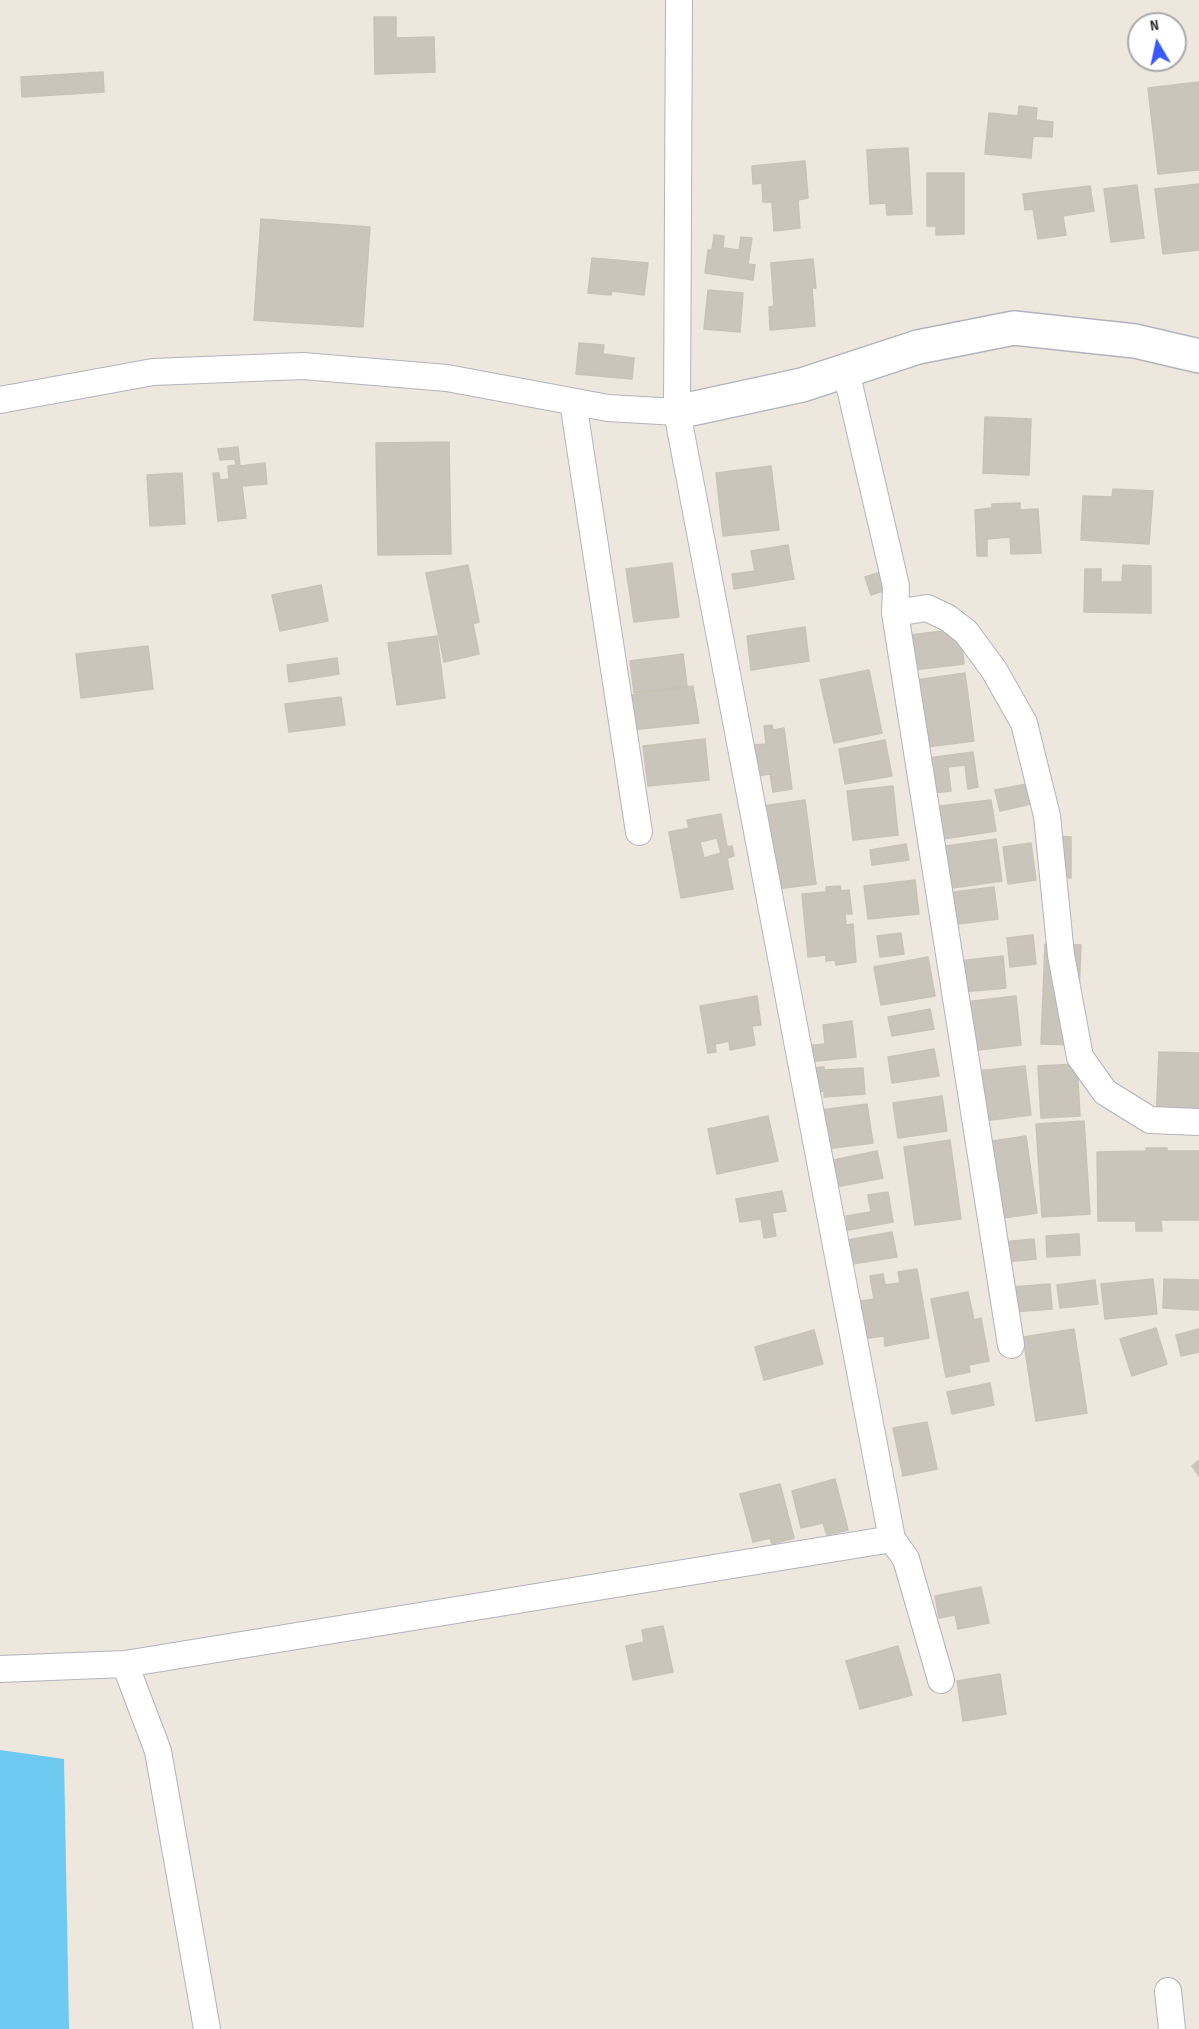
<!DOCTYPE html>
<html>
<head>
<meta charset="utf-8">
<style>
	body { margin:0 }
	#map { position:relative; width:1199px; height:2029px; overflow:hidden; background:#ede7dd; font-family:"Sofia Sans Condensed",sans-serif }
	canvas { display:block }
	.north { position:absolute; left:1127px; top:12px; width:60px; height:60px; box-sizing:border-box; background:#fff; border:2px solid #aaa; border-radius:50%; rotate:351deg; font-size:16px; font-weight:700; line-height:24px; text-align:center; color:#2b2b2b }
	.north::after { content:''; display:block; margin:auto; width:21px; height:27px; background:#3a59fd; clip-path:polygon(50% 0,100% 100%,50% 72%,0 100%) }
</style>
</head>
<body>
<div id="map">
<canvas width="1199" height="2029"></canvas>
<div class="north">N</div>
</div>
<script>
const ctx = document.querySelector('canvas').getContext('2d');
ctx.lineJoin = 'round';
function fill(path, color) { ctx.fillStyle = color; ctx.fill(path, 'evenodd'); }
const poly = rows => new Path2D(rows.map(r => 'M' + r).join(''));
function trace(path, color, width, dash) { ctx.strokeStyle = color; ctx.lineWidth = width; ctx.lineCap = dash ? 'butt' : 'round'; ctx.setLineDash(dash || []); ctx.stroke(path); }
const water = poly([
	[0,1750,64,1759,69,2029,0,2029]
]);
const building = poly([
	[374,17,396,17,396,38,434,37,435,72,375,74,374,17],
	[103,72,104,92,22,97,21,77,103,72],
	[1199,82,1199,170,1158,174,1148,88,1199,82],
	[1019,106,1037,108,1036,120,1053,122,1052,137,1033,136,1031,158,985,154,989,113,1018,116,1019,106],
	[908,148,912,214,887,215,886,203,870,204,867,150,908,148],
	[805,161,808,198,798,200,800,228,774,231,772,202,763,202,762,183,753,184,752,166,805,161],
	[927,173,964,173,964,234,936,235,936,226,927,226,927,173],
	[1199,184,1199,250,1163,254,1155,189,1199,184],
	[1137,185,1144,238,1111,242,1104,189,1137,185],
	[1090,186,1094,211,1063,216,1066,235,1038,239,1033,209,1025,210,1023,194,1090,186],
	[261,219,370,227,363,327,254,320,261,219],
	[714,235,724,236,723,248,739,250,741,237,752,238,748,264,755,265,753,280,705,273,708,250,712,250,714,235],
	[592,258,648,263,644,295,612,291,611,295,588,293,592,258],
	[813,259,816,288,812,288,815,326,770,330,769,307,774,306,771,263,813,259],
	[708,290,743,293,740,332,704,329,708,290],
	[579,343,604,345,603,354,634,358,632,379,576,374,579,343],
	[985,417,1031,419,1029,475,983,473,985,417],
	[449,442,451,554,378,555,376,443,449,442],
	[238,447,240,466,265,463,267,484,242,486,246,518,218,521,213,473,219,473,220,480,229,479,228,466,236,465,235,459,220,460,218,449,238,447],
	[771,466,779,530,723,536,716,473,771,466],
	[182,473,185,524,150,526,147,475,182,473],
	[1113,489,1153,491,1149,544,1081,540,1083,496,1112,497,1113,489],
	[1020,503,1020,510,1038,509,1041,553,1011,554,1010,537,987,539,987,556,977,556,975,510,992,508,992,504,1020,503],
	[788,545,794,579,734,589,732,574,755,571,751,551,788,545],
	[672,563,679,617,634,622,626,569,672,563],
	[468,565,479,622,473,624,479,654,444,662,426,573,468,565],
	[1123,565,1151,566,1151,613,1084,612,1085,569,1101,569,1101,582,1122,582,1123,565],
	[884,571,889,589,871,595,865,577,884,571],
	[321,585,328,621,280,631,272,595,321,585],
	[805,627,809,661,751,670,747,636,805,627],
	[960,629,964,664,913,670,909,635,960,629],
	[437,636,445,698,397,705,388,643,437,636],
	[148,646,153,689,81,698,76,654,148,646],
	[683,654,687,686,634,693,630,661,683,654],
	[337,658,339,674,289,682,287,665,337,658],
	[869,670,882,733,834,743,820,680,869,670],
	[965,673,974,741,926,747,916,680,965,673],
	[693,686,699,723,630,730,633,711,632,695,693,686],
	[341,697,345,725,289,732,285,704,341,697],
	[772,725,773,730,784,728,792,789,773,792,770,774,758,776,754,745,766,744,764,726,772,725],
	[705,739,709,780,648,786,643,746,705,739],
	[885,740,892,776,845,784,839,749,885,740],
	[973,752,978,787,968,789,965,765,948,767,951,791,933,793,928,758,973,752],
	[1027,784,1031,804,1000,811,995,790,1027,784],
	[893,786,898,835,853,840,847,791,893,786],
	[805,800,816,884,768,890,756,807,805,800],
	[991,800,996,831,943,839,939,806,991,800],
	[721,814,727,847,732,846,734,856,727,858,733,889,681,898,669,832,689,828,687,820,721,814],
	[717,838,721,853,704,858,700,842,717,838],
	[1050,836,1071,837,1071,878,1050,878,1050,836],
	[996,839,1002,881,952,888,946,846,996,839],
	[1031,843,1036,880,1008,884,1003,847,1031,843],
	[906,844,909,860,872,865,870,850,906,844],
	[915,880,919,914,868,919,864,886,915,880],
	[840,886,841,891,849,890,852,914,845,914,846,925,853,924,856,962,836,965,835,960,826,961,826,955,808,957,802,894,826,892,826,887,840,886],
	[994,887,998,919,958,924,954,892,994,887],
	[901,933,904,954,880,957,877,936,901,933],
	[1033,935,1036,964,1010,967,1007,938,1033,935],
	[1045,944,1081,945,1077,1045,1041,1044,1045,944],
	[1003,956,1006,988,962,992,959,961,1003,956],
	[928,957,935,996,881,1005,874,967,928,957],
	[757,996,761,1025,752,1026,755,1045,730,1050,729,1041,715,1044,716,1052,708,1053,700,1006,757,996],
	[1016,996,1021,1045,970,1051,964,1002,1016,996],
	[930,1009,934,1029,892,1036,888,1017,930,1009],
	[852,1021,856,1057,807,1062,805,1046,825,1044,823,1025,852,1021],
	[934,1049,939,1076,892,1083,888,1057,934,1049],
	[1159,1052,1199,1053,1199,1122,1156,1121,1159,1052],
	[1077,1064,1080,1116,1041,1118,1038,1066,1077,1064],
	[1025,1066,1031,1115,983,1121,977,1071,1025,1066],
	[824,1067,824,1070,863,1068,865,1094,824,1097,824,1091,813,1092,811,1068,824,1067],
	[942,1096,947,1131,898,1138,893,1103,942,1096],
	[867,1104,873,1143,825,1149,820,1110,867,1104],
	[768,1116,778,1161,717,1174,708,1129,768,1116],
	[1084,1121,1090,1214,1042,1217,1036,1124,1084,1121],
	[1026,1136,1037,1213,997,1219,986,1142,1026,1136],
	[950,1140,961,1219,915,1225,904,1147,950,1140],
	[1146,1148,1167,1148,1167,1151,1199,1151,1199,1220,1161,1220,1162,1231,1136,1231,1136,1221,1098,1221,1097,1152,1146,1151,1146,1148],
	[877,1151,883,1178,825,1189,819,1163,877,1151],
	[782,1191,786,1211,772,1213,776,1236,764,1238,761,1219,740,1222,736,1199,782,1191],
	[888,1192,893,1222,848,1230,846,1216,871,1212,868,1195,888,1192],
	[892,1232,897,1257,846,1265,842,1241,892,1232],
	[1079,1234,1080,1255,1047,1257,1046,1236,1079,1234],
	[1034,1239,1036,1259,1004,1262,1002,1242,1034,1239],
	[917,1269,929,1338,885,1346,884,1336,862,1339,855,1302,874,1299,870,1276,883,1274,885,1285,900,1283,898,1272,917,1269],
	[1153,1279,1157,1314,1105,1319,1101,1284,1153,1279],
	[1164,1279,1199,1280,1199,1310,1163,1308,1164,1279],
	[1095,1280,1098,1304,1060,1308,1057,1285,1095,1280],
	[1050,1284,1052,1309,1013,1312,1011,1287,1050,1284],
	[968,1292,974,1320,981,1318,989,1361,969,1365,970,1372,946,1377,931,1299,968,1292],
	[1156,1328,1167,1364,1132,1376,1120,1339,1156,1328],
	[1074,1329,1087,1413,1036,1421,1023,1337,1074,1329],
	[1199,1329,1199,1352,1181,1356,1176,1335,1199,1329],
	[814,1330,823,1364,764,1380,755,1347,814,1330],
	[990,1383,994,1405,952,1414,947,1392,990,1383],
	[927,1422,937,1469,903,1476,893,1428,927,1422],
	[1199,1460,1199,1476,1192,1466,1199,1460],
	[835,1479,848,1530,827,1535,823,1523,801,1528,792,1491,835,1479],
	[780,1484,794,1538,772,1544,770,1538,753,1542,740,1494,780,1484],
	[981,1587,989,1623,958,1629,955,1615,939,1618,935,1596,981,1587],
	[663,1626,673,1672,633,1680,626,1646,644,1642,642,1630,663,1626],
	[898,1646,912,1695,860,1709,846,1661,898,1646],
	[1000,1674,1006,1714,963,1721,957,1681,1000,1674]
]);
const street = poly([
	[679,0,677,412,892,1539,906,1559,941,1680],
	[846,371,896,586,895,613,1011,1345],
	[0,400,153,372,303,366,447,378,608,408,677,412],
	[573,402,639,832],
	[895,613,927,608,948,618,966,632,994,670,1024,723,1047,816,1061,955,1080,1057,1105,1092,1150,1120,1199,1122],
	[125,1664,158,1751,207,2029],
	[0,1669,125,1664,892,1539],
	[1168,1991,1172,2029]
]);
const secondary = poly([
	[677,412,802,385,918,347,1014,328,1135,341,1199,356]
]);
fill(water, '#6ecaf1');
fill(building, '#c9c5bb');
trace(building, '#c9c3b6', 1.5);
trace(street, '#b1b3bf', 28);
trace(secondary, '#b1b3bf', 36);
trace(street, '#fff', 26);
trace(secondary, '#fff', 33);
</script>
</body>
</html>
